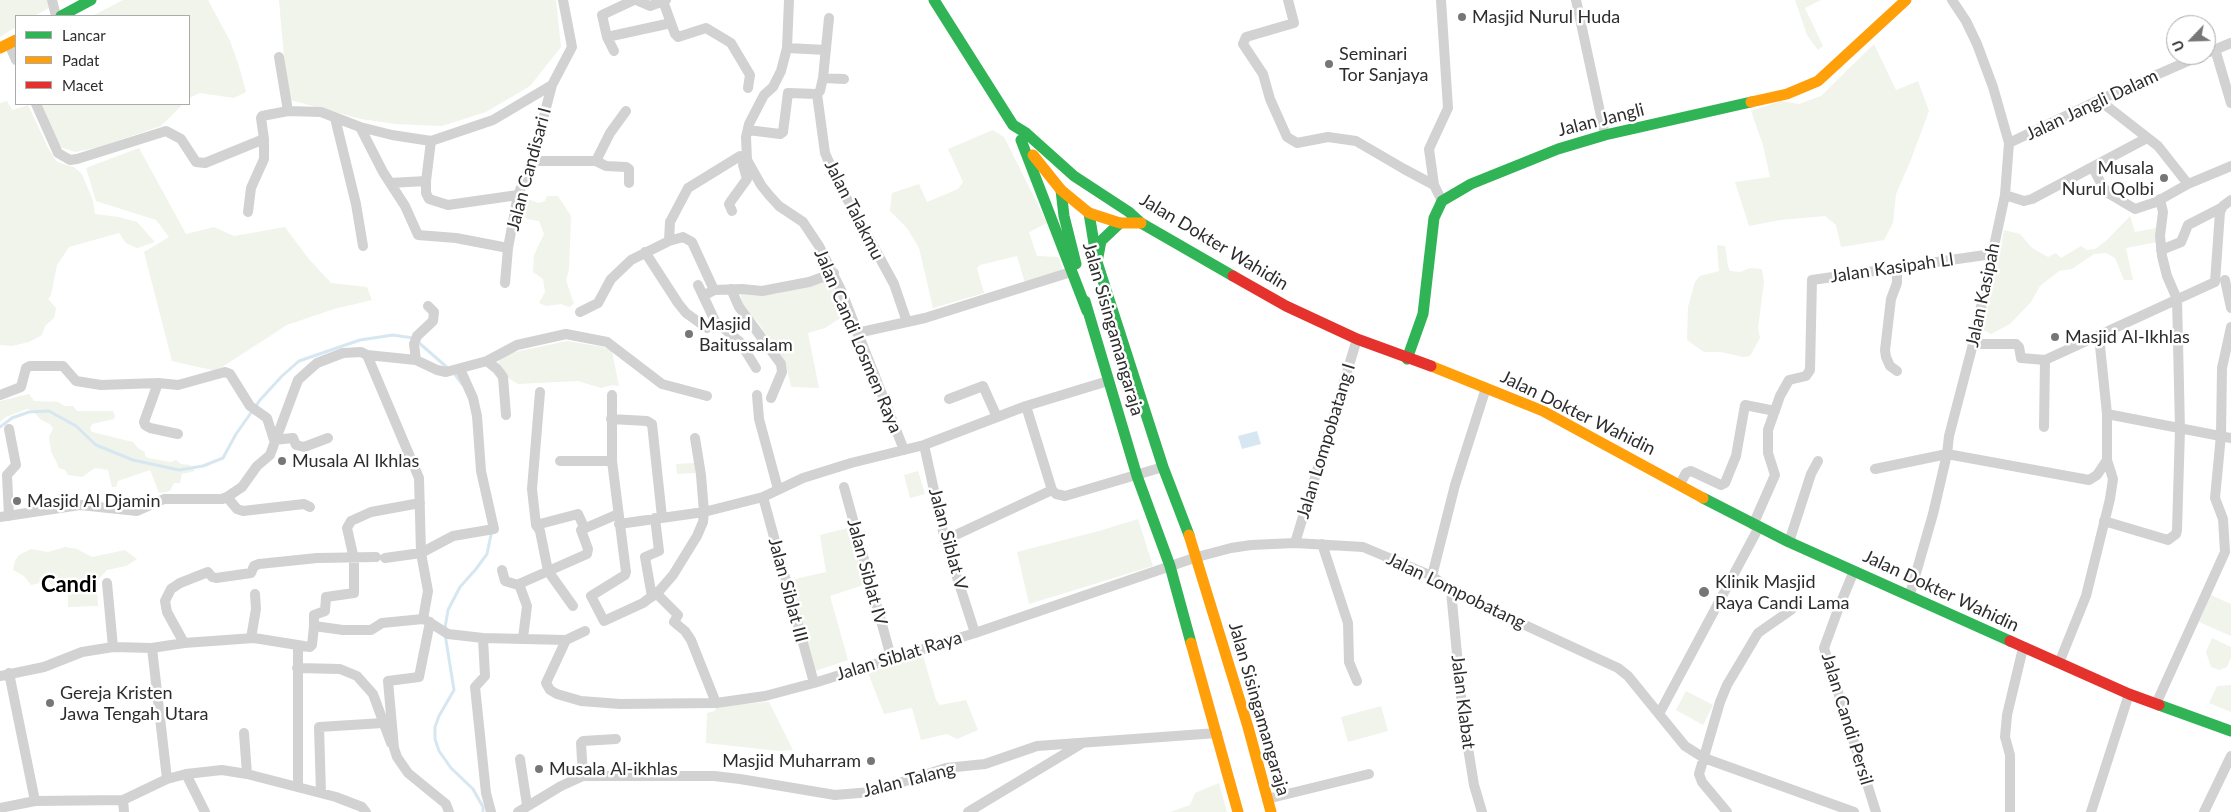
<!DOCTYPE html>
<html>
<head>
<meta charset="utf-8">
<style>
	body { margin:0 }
	#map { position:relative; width:2231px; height:812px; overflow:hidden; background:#fff; font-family:Lato,sans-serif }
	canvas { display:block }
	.legend { position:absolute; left:15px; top:15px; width:175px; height:90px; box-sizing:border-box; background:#fff; border:1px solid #ababab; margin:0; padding:6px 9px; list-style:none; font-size:15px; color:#2d2d2d }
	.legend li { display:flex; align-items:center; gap:10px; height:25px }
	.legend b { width:25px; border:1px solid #ababab }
	.north { position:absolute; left:2166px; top:15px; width:50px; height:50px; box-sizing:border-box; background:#fff; border:1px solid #ababab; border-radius:50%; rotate:246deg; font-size:14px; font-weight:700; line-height:20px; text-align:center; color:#2d2d2d }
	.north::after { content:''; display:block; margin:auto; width:18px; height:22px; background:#767676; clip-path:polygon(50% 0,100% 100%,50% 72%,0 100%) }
</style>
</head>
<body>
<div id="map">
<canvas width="2231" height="812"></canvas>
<ul class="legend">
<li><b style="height:6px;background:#30b455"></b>Lancar</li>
<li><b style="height:6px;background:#ff9f0a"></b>Padat</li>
<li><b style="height:6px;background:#e5322d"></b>Macet</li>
</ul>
<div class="north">U</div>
</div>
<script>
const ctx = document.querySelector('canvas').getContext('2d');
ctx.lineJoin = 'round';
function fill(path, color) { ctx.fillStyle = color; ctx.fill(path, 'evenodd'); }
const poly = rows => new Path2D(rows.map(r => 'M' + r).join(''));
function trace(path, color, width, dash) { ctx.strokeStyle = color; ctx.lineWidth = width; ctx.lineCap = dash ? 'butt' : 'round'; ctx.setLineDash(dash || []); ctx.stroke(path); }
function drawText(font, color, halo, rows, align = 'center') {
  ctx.font = font + ' Lato,sans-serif'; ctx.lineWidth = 5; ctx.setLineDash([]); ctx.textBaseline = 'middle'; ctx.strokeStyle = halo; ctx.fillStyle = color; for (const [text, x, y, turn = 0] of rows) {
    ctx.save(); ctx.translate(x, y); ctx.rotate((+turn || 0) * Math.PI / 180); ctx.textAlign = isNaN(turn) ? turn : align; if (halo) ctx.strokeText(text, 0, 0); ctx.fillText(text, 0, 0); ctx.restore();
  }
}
const green = poly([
	[0,0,47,0,49,8,34,16,16,16,16,27,0,37],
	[123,0,208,0,230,41,239,66,246,92,234,98,200,93,189,98,189,16,92,16],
	[279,0,556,0,561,47,530,86,486,112,442,126,396,124,361,119,290,100,285,68],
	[1795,0,1821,0,1805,8,1823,46,1818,50,1807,35],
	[1874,44,1896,90,1918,81,1929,111,1910,162,1896,194,1893,223,1884,240,1841,247,1836,225,1825,216,1780,220,1749,226,1735,182,1770,177,1763,145,1751,111,1781,101,1799,104,1821,96],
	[7,101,12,110,28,105,48,148,57,162,74,167,82,174,93,201,95,214,119,217,137,222,155,242,137,248,126,243,119,233,69,247,57,265,51,295,48,299,56,308,54,318,45,326,42,335,29,342,12,346,0,345,0,103],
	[40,104,183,104,161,126,99,147,76,152,60,147],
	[993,130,1004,137,1047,223,1029,232,1037,256,1059,257,1063,272,1025,283,1017,256,980,265,977,268,984,293,933,308,919,248,907,228,890,211,892,193,919,184,927,202,958,189,963,182,948,149],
	[139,148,186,234,214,227,234,236,285,227,308,258,331,283,367,287,372,300,334,309,287,325,216,371,172,361,144,252,169,237,156,220,96,201,86,168],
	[547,196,558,196,571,216,569,270,566,280,574,304,569,307,561,304,546,306,539,303,545,292,543,279,533,272,534,255,544,234,539,221,527,219,521,211,523,197,538,203,545,201],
	[2130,216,2135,232,2156,228,2157,242,2126,248,2133,280,2124,280,2115,258,2106,253,2094,254,2072,269,2059,271,2040,286,2031,302,2010,324,1991,334,1983,330,1990,280,2001,247,2004,230,2020,234,2032,248,2048,257,2056,253,2061,258,2081,246,2087,250,2095,249,2107,240],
	[1717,245,1725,246,1728,266,1730,271,1740,272,1750,268,1762,269,1764,282,1758,328,1760,338,1750,356,1743,357,1721,352,1704,352,1687,340,1688,307,1695,282,1700,276,1719,271],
	[826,281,833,284,845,315,825,328,808,333,819,388,791,387,786,364,757,321,744,311,740,292,775,294],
	[567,341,603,347,612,351,619,386,612,385,601,388,578,381,518,384,505,376,498,362,505,356,515,352],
	[29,394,34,401,58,402,65,406,73,406,77,411,113,411,115,416,114,419,92,424,90,429,92,432,133,442,138,448,145,452,145,456,148,458,171,462,176,460,181,464,190,465,195,471,182,474,180,483,174,483,170,491,159,493,150,470,118,481,116,487,112,487,108,470,95,468,82,477,68,475,65,470,59,468,51,451,49,437,53,429,50,424,41,420,33,411,27,409,6,417,0,422,0,401],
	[695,463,695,473,677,474,676,464],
	[918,471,925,494,910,498,904,475],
	[1138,519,1153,566,1029,604,1017,552,1099,531],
	[851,527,866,584,830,596,848,660,812,672,791,580,826,572,820,535],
	[65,547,77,549,92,557,125,550,137,559,126,566,107,570,96,582,57,592,48,581,31,585,24,576,13,570,15,561,19,555,31,549,48,552],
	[97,591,98,606,68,607,68,592],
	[2211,595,2231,604,2231,636,2199,622],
	[2212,638,2231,647,2231,658,2227,667,2219,670,2211,667,2206,652],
	[922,652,936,700,940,705,966,700,978,730,957,739,947,734,921,740,912,708,884,714,868,673],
	[2231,685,2231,712,2209,703,2217,686],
	[1686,691,1713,705,1703,725,1676,710],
	[769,702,793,750,779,751,706,743,707,713,715,711,716,706],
	[1381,706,1388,731,1348,742,1341,717],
	[1219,783,1227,812,1170,812,1190,805,1195,793]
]);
const water = poly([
	[1257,431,1261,444,1242,449,1238,436]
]);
const stream = poly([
	[418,342,449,369],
	[454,373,462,384],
	[0,427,12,418,29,412,49,411,76,426,96,445,133,460,179,470,203,466,223,458,236,434,260,400,282,376,299,361,360,340,393,335,413,338],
	[445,628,448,610,460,587,476,569,487,554,492,530],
	[445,634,454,690,439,716,435,727,435,739,439,751,451,768,473,789,483,807,483,812]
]);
const street = poly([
	[52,0,56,16],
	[636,0,650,6,666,0],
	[789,0,787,48,781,71,773,87,764,95,749,124,746,137,747,160,761,185,769,195,779,206,803,222,819,246,841,290,904,450],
	[1288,0,1294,23,1246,37,1243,44,1263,74,1270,99,1287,137,1297,143,1328,137,1356,141,1404,169,1434,185],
	[1441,0,1448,108,1429,149,1434,185,1442,201],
	[1576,0,1605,135],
	[663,1,675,34,678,37,706,28,731,43,750,75,748,88],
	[607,37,671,23],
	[9,44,16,60],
	[787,48,826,50],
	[2215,49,2231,103],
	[614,51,607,37,602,15,634,0],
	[2209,52,2231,43],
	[279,57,288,111],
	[823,78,844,79],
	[817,94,825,153,841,190,851,205,894,284,907,322],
	[2099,100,2158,146,2188,184],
	[36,104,58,153,70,160,77,159,166,131,181,139,196,162,205,163,264,139,261,118,262,116,288,111,321,112,360,127,392,135,431,141,493,120,552,85,572,47,563,0],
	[335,118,356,204,363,246],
	[360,127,383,172,405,206,418,235,456,238,508,248],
	[748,130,780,134,783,132,788,93,817,94,820,91,823,78,829,18],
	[431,141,426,181,426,193,429,199,448,205,518,195],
	[2009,143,2099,100,2202,55],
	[532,161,596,161,610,133,626,111],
	[596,161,606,166,626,167,629,169,629,183],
	[2093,168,2103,187,2108,193,2135,209,2156,202,2188,184,2231,166],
	[390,183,426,181],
	[2005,195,2024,201,2032,199,2147,138],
	[732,211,729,204,731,201,747,179,743,165],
	[248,212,251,188,264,159,264,139],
	[669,241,670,222,688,188,740,156],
	[2161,250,2181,242,2188,225,2221,208],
	[645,252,678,303,686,313,707,328],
	[2225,280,2231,308],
	[505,283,508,248,518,195,532,161,552,85],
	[698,285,715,321,740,342,756,368],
	[731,289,739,307,781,364,782,372,771,398],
	[703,296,714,290,742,289,762,291,809,282,834,273],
	[580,312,598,303,611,279,631,260,669,241,683,237,692,242,714,290],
	[857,333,925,318,1071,272],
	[2099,336,2107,414],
	[1973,344,2016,344,2019,347,2021,358,2045,360,2215,282,2220,212,2223,206,2231,200],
	[367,355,419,478,421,553,428,591,423,619],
	[416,360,414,344,417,336,433,321,434,312,428,306],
	[487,361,497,369,503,377,506,415],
	[1897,371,1890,366,1886,357,1885,350,1891,299,1897,283,1897,268],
	[540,392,532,489,536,525,540,531,548,571,573,606],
	[0,395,21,387,26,368,30,366,63,366,76,381,101,385,158,383],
	[612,395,612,461,626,572,625,575,591,596,604,621,643,603,660,590,673,575,697,536,703,522,704,512,701,475,695,438],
	[757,395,759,419,778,489],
	[949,399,983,386,997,417],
	[1026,406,1052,490,1056,494,1065,496,1163,467],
	[611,419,647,421,652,424,662,517],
	[2044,427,2045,360],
	[9,429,16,465,7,475,9,516],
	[178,434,150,428,145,425,144,422,158,383,178,385,225,372,230,374,250,406,267,418,274,440,293,438,296,445,304,447,328,438],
	[924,445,945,540,975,633],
	[560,461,612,461],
	[1875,469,1947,454,2089,480,2097,475,2107,460,2107,414,2231,438],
	[1680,484,1686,473,1691,471,1721,485,1725,483,1736,456,1745,405,1775,411],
	[844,487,891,657],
	[227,497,237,509,243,511,304,504,310,507],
	[763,497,814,683],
	[0,517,80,505,137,511,164,499,222,499,227,497,242,487,257,466,270,455,298,380,317,363,343,353,361,352,367,355,416,360,437,370,446,372,487,361,517,345,566,334,607,342,662,384,707,396],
	[2104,521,2168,540,2176,534,2177,530,2180,429,2177,299,2167,276,2162,256,2160,236,2163,212,2160,199],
	[619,524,704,512,763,497,803,478,851,463,924,445,1026,406,1108,381],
	[536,525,578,514,584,527],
	[1753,525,1775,475,1768,453,1768,430,1780,396,1789,380,1806,376,1810,370,1812,280,1992,254],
	[945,540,1052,490],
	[1789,542,1811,474,1818,461],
	[1295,543,1357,339],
	[1322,544,1348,623,1349,662,1357,681],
	[385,558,421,553,453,536,494,529,481,471,477,416,473,398,460,369],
	[502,570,505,581,518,585],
	[1854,571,1839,607,1824,648,1876,812],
	[1432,576,1455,485,1486,388],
	[107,583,113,647],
	[1451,591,1463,717,1474,785,1482,812],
	[656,593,678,615,674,622,685,631,691,640,716,703],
	[1910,594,1933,514,1947,454,1949,436,1973,344,2005,195,2009,143,1993,87,1977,44,1966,21,1952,0],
	[652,597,645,557,659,551,655,518],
	[424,619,448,634,483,638,566,640,585,631],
	[430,622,419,677,388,681,394,748,397,757,408,773,446,804,449,812],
	[314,626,314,615,325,611,326,597,354,593,354,559,347,528,351,521,371,512,420,503],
	[251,638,256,609,255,594],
	[483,638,485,676,475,687,486,793,491,812],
	[523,638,527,606,519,584,587,554,588,549,581,530,618,514],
	[566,640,546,683,550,690,557,694,581,701,620,704,716,703,765,696,814,683,975,633,1197,557,1231,548,1251,545,1295,543,1363,547,1432,576,1451,591,1618,668,1628,676,1685,746,1704,758,1854,812],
	[184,643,167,612,165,601,171,589,180,583,208,572,212,577,216,578,251,573,254,566,259,564,317,558,376,557],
	[298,646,298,787],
	[2059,663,2086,596,2110,499,2113,479,2107,460],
	[297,668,340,669,357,676,373,694,391,743],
	[9,673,35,801],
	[0,676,44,667,82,652,113,647,152,648],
	[2156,704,2225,552,2223,519,2215,498,2221,435,2222,368,2231,327],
	[1659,714,1759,527],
	[244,733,247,774],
	[520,759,527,805],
	[186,774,222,770,247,774,336,797,362,807,366,812],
	[583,776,581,743,583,741,616,739],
	[167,779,152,648,184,643,254,638,310,647,312,645,314,626,343,630,371,630,382,623,423,619],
	[321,793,319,727,383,723],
	[1267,799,1369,774],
	[123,800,124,812],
	[0,808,35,801,123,800,167,779,186,774,205,812],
	[518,812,561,786,583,776,714,776,740,779,835,795,871,792,946,768,985,764,1037,746,1217,733],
	[968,812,1081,744],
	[1727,812,1702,782,1699,774,1720,702,1727,685,1758,633,1791,610],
	[2010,812,2010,755,2005,737,2007,715,2023,648],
	[2091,812,2129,694],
	[2204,812,2231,756]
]);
const fast = poly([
	[934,0,1013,125,1026,133,1074,176,1129,212,1141,223,1233,276],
	[61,16,91,0],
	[1021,140,1087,311],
	[1061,190,1064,216,1076,264],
	[1089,213,1097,262,1163,467,1189,535],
	[1097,262,1101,241,1120,223],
	[1085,301,1137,476,1170,566,1191,643],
	[1407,359,1423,314,1434,218,1442,201,1471,184,1558,149,1605,135,1751,102],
	[1703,498,1789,542,2010,641],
	[2159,705,2231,731]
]);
const slow = poly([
	[0,48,16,40],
	[1751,102,1787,94,1818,81,1906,0],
	[1033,155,1061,190,1089,213,1120,223,1141,223],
	[1431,366,1543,411,1703,498],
	[1189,535,1248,727,1271,812],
	[1191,643,1238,812]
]);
const jam = poly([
	[1233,276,1286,306,1357,339,1431,366],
	[2010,641,2129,694,2159,705]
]);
const markers = [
	[1462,17,5,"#767676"],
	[1329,64,5,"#767676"],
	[2164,178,5,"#767676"],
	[689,334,5,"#767676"],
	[2055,337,5,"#767676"],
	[282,461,5,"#767676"],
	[17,501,5,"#767676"],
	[1704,592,6,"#767676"],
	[50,703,5,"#767676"],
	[871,761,5,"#767676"],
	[539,769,5,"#767676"]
];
const poiNames = [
	["Masjid Nurul Huda",1472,17],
	["Seminari",1339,54],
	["Tor Sanjaya",1339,75],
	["Musala",2154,168,"right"],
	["Nurul Qolbi",2154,189,"right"],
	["Masjid",699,324],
	["Baitussalam",699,345],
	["Masjid Al-Ikhlas",2065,337],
	["Musala Al Ikhlas",292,461],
	["Masjid Al Djamin",27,501],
	["Klinik Masjid",1715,582],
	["Raya Candi Lama",1715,603],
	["Gereja Kristen",60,693],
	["Jawa Tengah Utara",60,714],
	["Masjid Muharram",861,761,"right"],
	["Musala Al-ikhlas",549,769]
];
const streetNames = [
	["Jalan Jangli Dalam",2092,105,-25],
	["Jalan Jangli",1601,120,-14],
	["Jalan Candisari I",529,169,-75],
	["Jalan Talakmu",854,210,63],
	["Jalan Dokter Wahidin",1214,242,31],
	["Jalan Kasipah Ll",1892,268,-8],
	["Jalan Kasipah",1983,295,-78],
	["Jalan Sisingamangaraja",1113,329,74],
	["Jalan Candi Losmen Raya",858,341,67],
	["Jalan Dokter Wahidin",1578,413,26],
	["Jalan Lompobatang I",1326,441,-73],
	["Jalan Siblat V",948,539,75],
	["Jalan Siblat IV",867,572,75],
	["Jalan Siblat III",788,590,75],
	["Jalan Lompobatang",1456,591,26],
	["Jalan Dokter Wahidin",1941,591,25],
	["Jalan Siblat Raya",899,656,-17],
	["Jalan Klabat",1463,702,83],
	["Jalan Sisingamangaraja",1259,709,74],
	["Jalan Candi Persil",1847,719,73],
	["Jalan Talang",909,780,-14]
];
const districtNames = [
	["Candi",69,585]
];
fill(green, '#f0f4eb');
fill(water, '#d7e7f1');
trace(stream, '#d7e7f1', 3);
trace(street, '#d2d2d2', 10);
trace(fast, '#30b455', 11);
trace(slow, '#ff9f0a', 11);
trace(jam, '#e5322d', 11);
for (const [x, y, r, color] of markers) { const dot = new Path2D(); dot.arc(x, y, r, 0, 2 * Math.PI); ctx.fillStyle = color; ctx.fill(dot); trace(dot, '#fff', 2); }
drawText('18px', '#2d2d2d', '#fff', poiNames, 'left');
drawText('18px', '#2d2d2d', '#fff', streetNames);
drawText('bold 22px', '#000', '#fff', districtNames);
</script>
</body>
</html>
